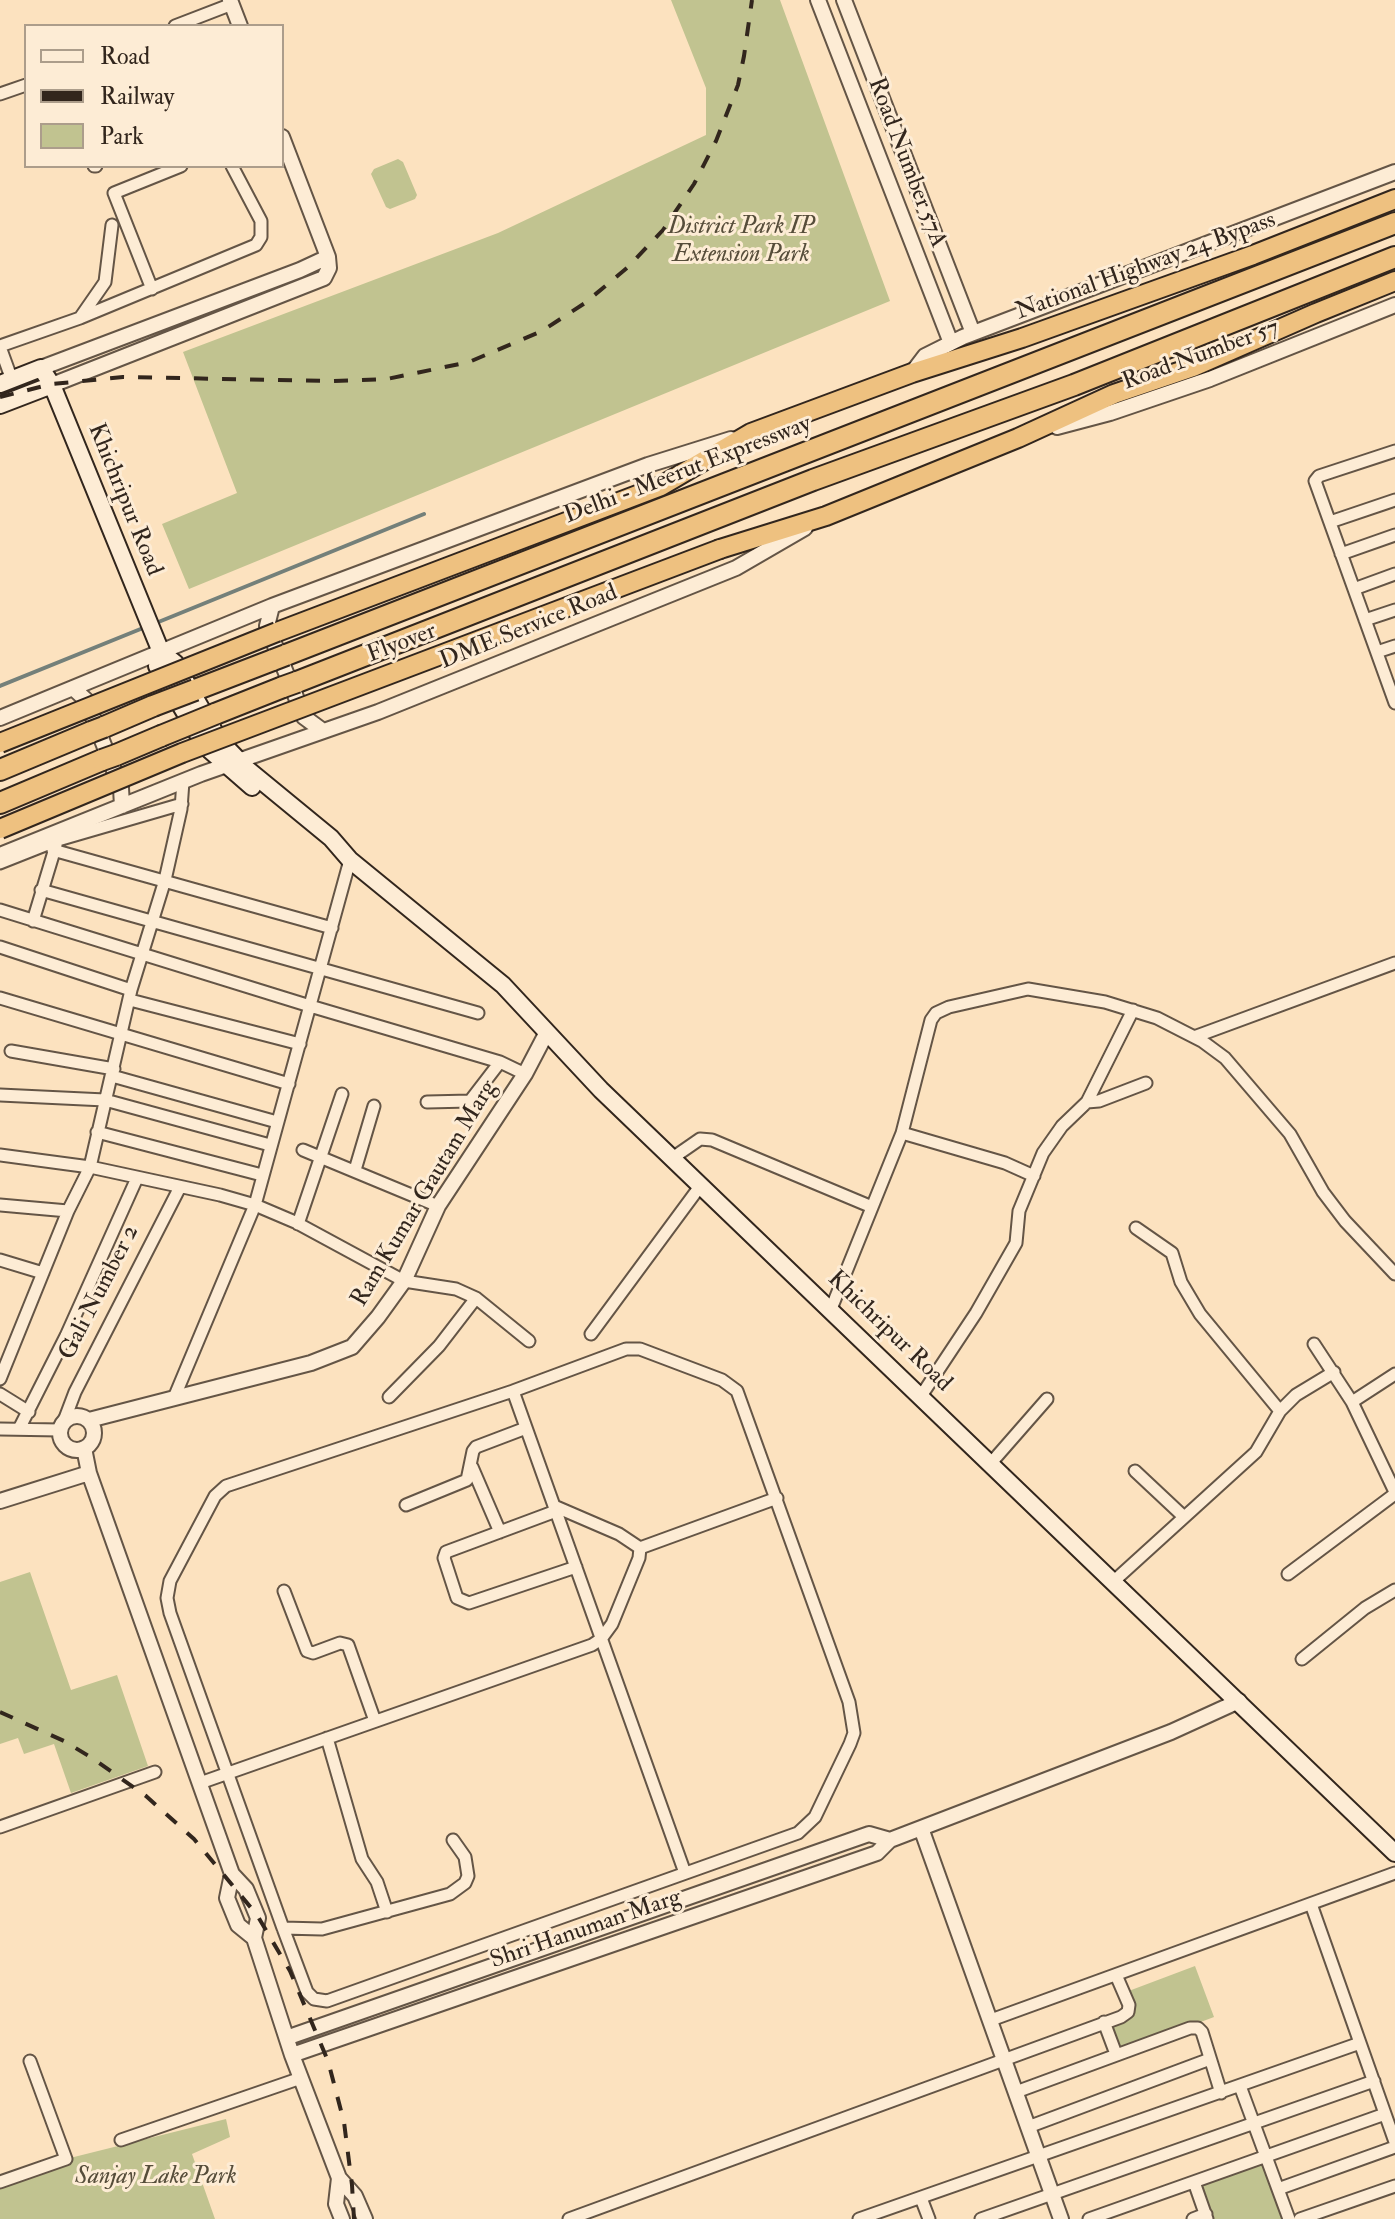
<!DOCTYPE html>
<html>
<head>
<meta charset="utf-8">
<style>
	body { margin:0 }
	#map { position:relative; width:1395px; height:2219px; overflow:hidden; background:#fce2bf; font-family:"IM FELL Double Pica",serif }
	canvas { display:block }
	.legend { position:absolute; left:24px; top:24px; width:260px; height:144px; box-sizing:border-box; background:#fdecd5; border:2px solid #ac9d8b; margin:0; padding:10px 14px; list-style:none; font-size:24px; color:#32261d }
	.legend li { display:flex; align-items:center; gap:16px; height:40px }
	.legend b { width:40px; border:2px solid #ac9d8b }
</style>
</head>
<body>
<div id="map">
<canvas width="1395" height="2219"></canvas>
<ul class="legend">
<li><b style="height:10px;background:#fdecd5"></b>Road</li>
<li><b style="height:10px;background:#32261d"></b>Railway</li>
<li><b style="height:22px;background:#c1c390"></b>Park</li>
</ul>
</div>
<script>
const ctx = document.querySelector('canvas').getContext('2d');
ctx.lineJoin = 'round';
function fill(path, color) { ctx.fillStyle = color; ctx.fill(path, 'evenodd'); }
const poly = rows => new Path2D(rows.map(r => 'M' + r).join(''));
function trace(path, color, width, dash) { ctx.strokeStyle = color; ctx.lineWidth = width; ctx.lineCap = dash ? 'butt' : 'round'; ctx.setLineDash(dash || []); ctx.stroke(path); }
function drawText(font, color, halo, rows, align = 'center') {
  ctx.font = font + ' "IM FELL Double Pica",serif'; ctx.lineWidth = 6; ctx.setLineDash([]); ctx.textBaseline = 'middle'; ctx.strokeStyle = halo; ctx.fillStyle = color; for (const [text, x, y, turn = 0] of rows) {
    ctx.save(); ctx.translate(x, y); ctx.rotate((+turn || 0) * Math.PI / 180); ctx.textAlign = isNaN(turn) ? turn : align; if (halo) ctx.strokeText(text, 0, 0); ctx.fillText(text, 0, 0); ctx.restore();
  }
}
const green = poly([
	[671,0,780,0,890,301,189,589,162,524,237,493,183,352,498,233,706,135,706,88],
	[398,159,403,162,417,195,415,199,390,209,386,207,371,174,374,169],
	[30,1572,71,1690,117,1675,148,1766,71,1793,54,1744,24,1754,18,1738,0,1744,0,1582],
	[1195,1966,1214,2017,1121,2052,1110,2024,1135,2015,1126,1992],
	[226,2119,230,2137,192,2154,215,2219,0,2219,0,2181,66,2159],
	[1265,2161,1285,2219,1211,2219,1198,2184]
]);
const stream = poly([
	[156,623,424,514],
	[0,686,148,626]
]);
const minor = poly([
	[175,26,232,4],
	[0,94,26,85],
	[94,166,96,166],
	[152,289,114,193,181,166],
	[80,318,105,282,112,225],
	[0,346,80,318,256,245,261,237,261,221,232,166],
	[0,347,12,380],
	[1395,451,1319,476,1315,481,1395,703],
	[1330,522,1395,500],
	[1341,554,1395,535],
	[1354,589,1395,574],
	[1365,620,1395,610],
	[1377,652,1395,646],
	[53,850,332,928],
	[0,863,58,840,182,804],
	[41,890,478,1013],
	[0,910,310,1006,500,1062,525,1074],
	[33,921,56,845],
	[0,947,131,990],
	[0,998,289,1084],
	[130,1000,300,1044],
	[1194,1037,1395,963],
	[11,1051,114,1069],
	[112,1076,277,1122],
	[0,1095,105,1100,270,1145],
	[427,1102,470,1101,500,1062],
	[1087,1102,1099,1101,1146,1083],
	[97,1132,262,1175],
	[902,1133,1005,1163,1034,1176],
	[303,1150,438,1206],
	[0,1155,90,1167,220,1195,255,1205,295,1222,404,1281,456,1289,476,1298,529,1341],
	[674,1157,700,1139,712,1140,872,1207],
	[355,1170,374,1106],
	[0,1205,68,1211],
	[298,1224,342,1094],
	[1136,1228,1172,1253,1181,1282,1200,1314,1280,1411],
	[0,1260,43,1273],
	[831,1309,902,1133,931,1020,936,1013,949,1007,1028,989,1105,1002,1157,1018,1202,1041,1225,1058,1290,1134,1323,1192,1345,1221,1395,1274],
	[591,1334,701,1185],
	[1314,1344,1352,1402,1395,1492],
	[626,1349,640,1349,722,1380,737,1391,849,1702,854,1733,850,1744,815,1817,798,1833,327,2001,314,1999,307,1992,283,1928,170,1613,167,1598,170,1581,215,1496,226,1486,513,1391,626,1349],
	[0,1379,68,1211,90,1167,131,990,165,880,181,809,183,781],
	[513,1391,685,1873],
	[0,1394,29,1412],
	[921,1396,976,1313,1016,1243,1019,1211,1043,1153,1062,1126,1087,1102,1133,1010],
	[389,1397,439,1346,476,1298],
	[174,1398,255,1205,350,860],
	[1352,1402,1395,1374],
	[64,1421,75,1392,180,1187],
	[0,1429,60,1430],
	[19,1429,66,1336,137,1178],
	[991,1463,1047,1399],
	[472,1467,500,1532],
	[1135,1471,1183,1516],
	[406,1505,467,1480,473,1451,476,1447,526,1428],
	[556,1511,446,1552,444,1558,457,1598,469,1603,576,1567],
	[640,1548,777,1498],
	[1288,1574,1395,1494],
	[1114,1581,1256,1452,1280,1411,1296,1395,1334,1372],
	[284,1591,307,1651,313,1653,340,1643,348,1645,375,1721],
	[1302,1659,1365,1608,1395,1590],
	[327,1738,362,1859,377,1882,387,1912],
	[200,1783,592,1645,601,1639,612,1624,639,1558,640,1548,619,1534,554,1506],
	[0,1827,155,1772],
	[1311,1904,1395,2142],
	[283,1928,322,1929,450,1894,465,1883,468,1876,465,1857,453,1840],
	[991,2020,1395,1873],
	[1104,2022,1116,2054],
	[1240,2086,1289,2219],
	[1016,2092,1190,2028,1198,2028,1202,2032,1221,2093],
	[1028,2127,1210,2059],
	[121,2140,301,2078],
	[0,2182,66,2159,30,2061],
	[1194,2182,1207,2219],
	[1278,2189,1395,2147],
	[921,2198,929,2219],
	[569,2219,1121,2017,1128,2012,1129,2005,1116,1975],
	[859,2219,1360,2043],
	[981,2219,1374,2081],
	[1089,2219,1385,2114],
	[1193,2219,1206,2214],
	[1300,2219,1395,2186]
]);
const tertiary = poly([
	[230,0,240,26],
	[818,0,951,343],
	[844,0,973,333],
	[41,368,300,270,328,257],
	[912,373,925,356,963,337,1395,172],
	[52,385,324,278,329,268,328,257,282,137],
	[1057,427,1110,413,1210,379,1395,305],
	[272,606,267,626,304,717,323,731],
	[73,688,86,700,121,788,122,806],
	[0,718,272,606,648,465,731,439],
	[0,855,201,774,378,712,736,568,805,528],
	'60 1433a17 17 0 1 1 34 0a17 17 0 1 1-34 0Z',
	[89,1420,311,1363,352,1347,378,1317,404,1281,438,1206,525,1074,547,1032],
	[84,1448,89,1473,232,1874,246,1889,258,1918,254,1938,292,2055,339,2178,355,2196,365,2219],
	[0,1501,89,1473],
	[921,1828,1061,2219],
	[232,1874,227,1898,238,1925,254,1938],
	[289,2037,869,1834,890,1840],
	[292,2055,877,1853,890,1840,1171,1732,1239,1701],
	[339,2178,336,2204,342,2219]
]);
const secondary = poly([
	[0,384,41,368,52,385,161,652,175,663,219,740,247,769,331,838,350,860,503,985,601,1090,1395,1853],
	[0,405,52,385],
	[161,652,157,666,205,746,252,787]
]);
const trunk = poly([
	[720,549,826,516,1018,438,1114,394,1193,367,1316,313,1395,281],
	[277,632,661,486,751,433,912,373,1022,338,1253,255,1395,199]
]);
const motorway = poly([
	[286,655,1395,223],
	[297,682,813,480,1074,385,1395,257],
	[195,690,273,660],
	[215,714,283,687],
	[104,727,153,706],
	[116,755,161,736],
	[0,770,91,732],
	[0,803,102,760]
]);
const rail = poly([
	[0,397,52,384,123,377,332,381,387,379,469,362,542,331,585,303,628,267,663,230,694,184,716,141,738,85,744,56,752,0],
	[0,1712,64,1741,92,1758,146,1796,194,1839,257,1915,290,1971,328,2061,344,2122,352,2185,354,2219]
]);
const trunkBridge = poly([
	[0,743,277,632],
	[0,829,182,753,720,549]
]);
const motorwayBridge = poly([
	[273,660,286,655],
	[283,687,297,682],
	[153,706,195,690],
	[91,732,104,727],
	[161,736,215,714],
	[102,760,116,755]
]);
const streetNames = [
	["Road Number 57A",906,163,69],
	["National Highway 24 Bypass",1146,267,-20],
	["Road Number 57",1201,356,-20],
	["Delhi - Meerut Expressway",688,471,-21],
	["Khichripur Road",124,500,68],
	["DME Service Road",529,628,-22],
	["Flyover",402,644,-21],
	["Ram Kumar Gautam Marg",425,1194,-59],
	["Gali Number 2",100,1293,-63],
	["Khichripur Road",889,1332,44],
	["Shri Hanuman Marg",586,1930,-19]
];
const parkNames = [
	["District Park IP",741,228],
	["Extension Park",741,256],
	["Sanjay Lake Park",156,2178]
];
fill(green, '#c1c390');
trace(stream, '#74807a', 4);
trace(minor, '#645546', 15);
trace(tertiary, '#645546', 18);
trace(secondary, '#32261d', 20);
trace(trunk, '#32261d', 22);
trace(motorway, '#32261d', 24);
trace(minor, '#fdecd5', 11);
trace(tertiary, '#fdecd5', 14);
trace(secondary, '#fdecd5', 16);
trace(trunk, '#eec180', 18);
trace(motorway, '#eec180', 20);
trace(rail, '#32261d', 4, [14, 14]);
trace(trunkBridge, '#32261d', 22, []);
trace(motorwayBridge, '#32261d', 24, []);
trace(trunkBridge, '#eec180', 18);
trace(motorwayBridge, '#eec180', 20);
drawText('24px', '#32261d', '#fdecd5', streetNames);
drawText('italic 24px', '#564d3a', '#fdecd5', parkNames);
</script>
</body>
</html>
